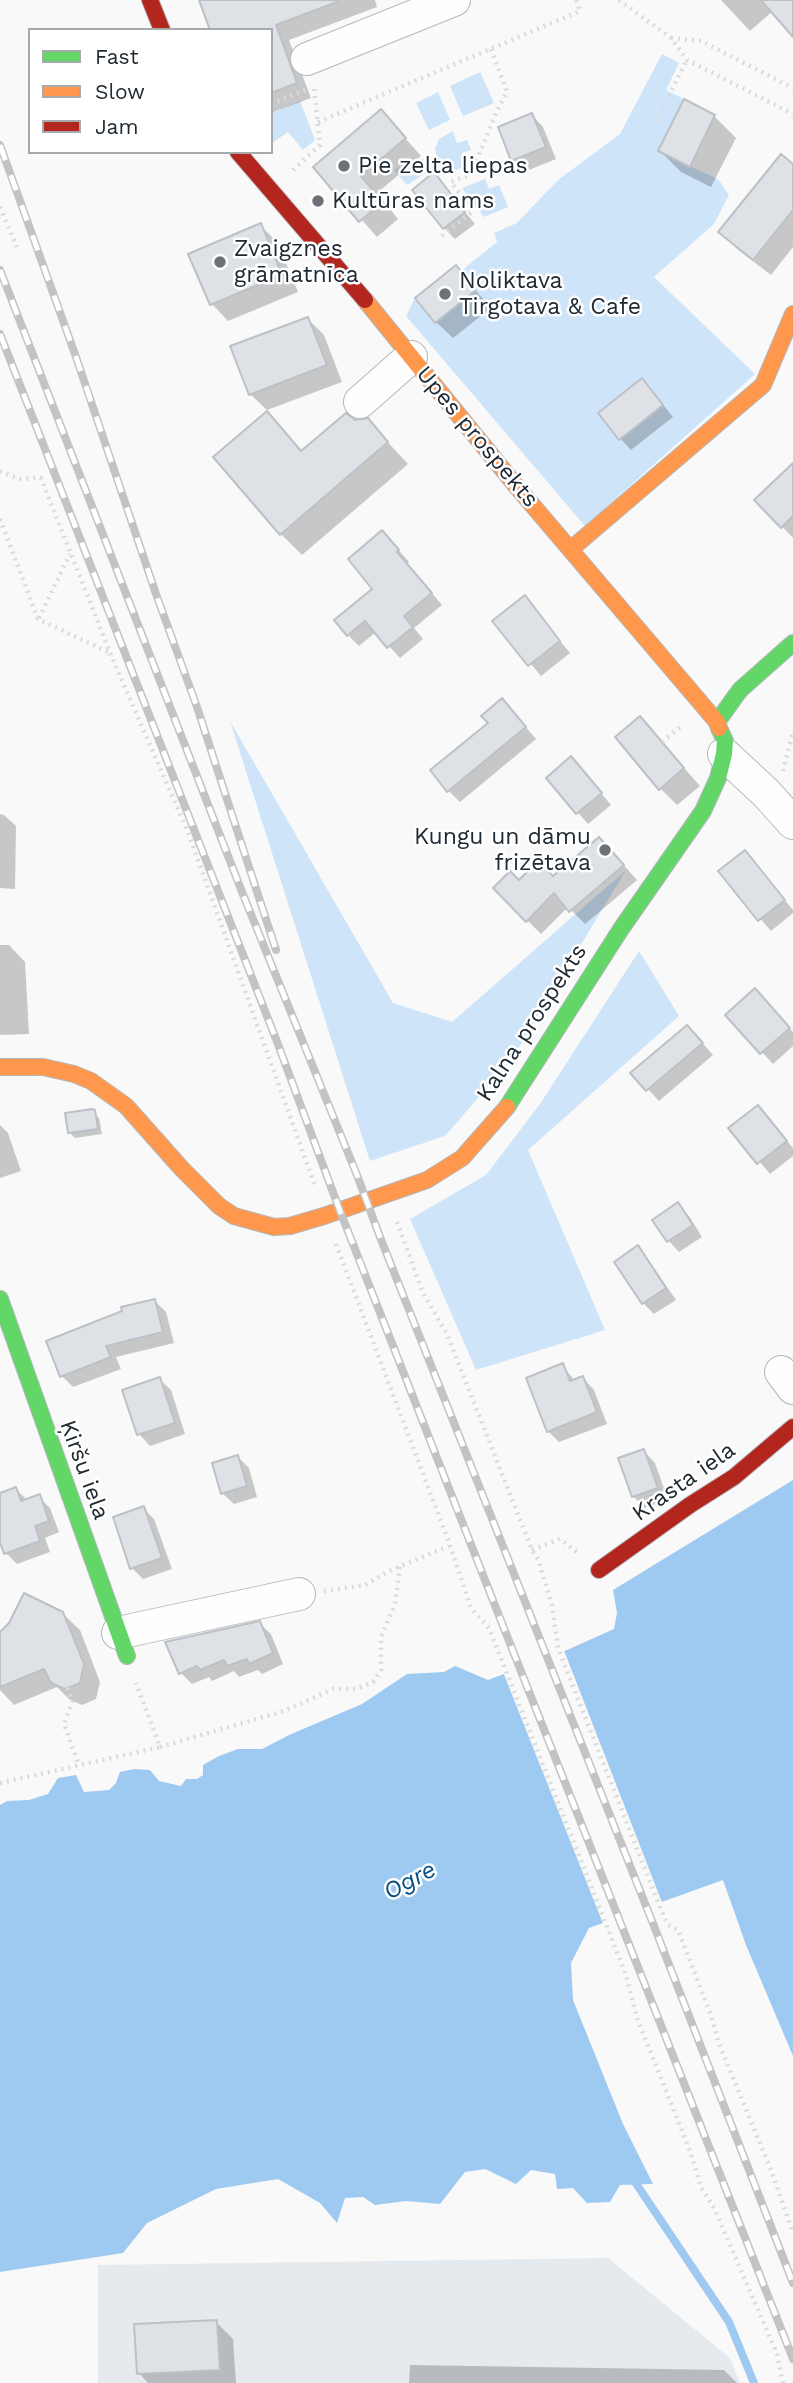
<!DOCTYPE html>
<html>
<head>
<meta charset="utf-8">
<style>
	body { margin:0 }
	#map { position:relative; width:793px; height:2383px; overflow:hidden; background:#f9f9f9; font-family:"Work Sans",sans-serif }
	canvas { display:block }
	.legend { position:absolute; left:28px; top:28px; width:245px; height:126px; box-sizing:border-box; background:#fff; border:2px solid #a6aaad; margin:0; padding:9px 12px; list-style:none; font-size:21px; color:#202a33 }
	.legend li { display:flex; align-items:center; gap:14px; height:35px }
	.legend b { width:35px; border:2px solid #a6aaad }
</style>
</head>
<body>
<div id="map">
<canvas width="793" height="2383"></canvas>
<ul class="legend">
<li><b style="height:9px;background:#63d668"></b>Fast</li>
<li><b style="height:9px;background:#ff974d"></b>Slow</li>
<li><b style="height:9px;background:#b3261e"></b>Jam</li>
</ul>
</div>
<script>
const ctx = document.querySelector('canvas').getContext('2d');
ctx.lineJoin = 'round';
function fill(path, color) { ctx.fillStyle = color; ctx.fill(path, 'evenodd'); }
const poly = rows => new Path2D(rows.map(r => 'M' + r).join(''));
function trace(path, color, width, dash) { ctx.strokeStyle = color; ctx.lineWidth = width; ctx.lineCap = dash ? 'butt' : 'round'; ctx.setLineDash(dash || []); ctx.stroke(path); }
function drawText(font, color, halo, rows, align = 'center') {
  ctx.font = font + ' "Work Sans",sans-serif'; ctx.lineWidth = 5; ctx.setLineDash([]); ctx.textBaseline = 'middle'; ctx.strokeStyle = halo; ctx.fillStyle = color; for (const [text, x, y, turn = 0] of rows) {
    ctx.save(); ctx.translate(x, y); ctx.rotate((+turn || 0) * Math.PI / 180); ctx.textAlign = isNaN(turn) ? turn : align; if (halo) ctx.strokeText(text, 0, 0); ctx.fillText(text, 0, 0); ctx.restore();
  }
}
const built = poly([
	[608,2258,730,2358,740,2383,98,2383,98,2265]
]);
const green = poly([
	[662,54,679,63,666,90,684,99,658,151,718,179,729,195,714,224,654,277,755,374,585,526,406,316,415,298,435,323,476,291,461,271,497,242,494,233,517,223,558,180,620,134],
	[480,72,494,103,463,116,450,86],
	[438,92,450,120,429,130,416,103],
	[300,101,315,140,303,150,288,132,272,143,271,114],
	[453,131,457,143,467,140,471,150,462,153,467,166,450,172,438,161,435,149,439,139],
	[422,158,432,169,407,185,394,170],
	[485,179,489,189,499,185,508,207,484,217,462,188],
	[230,721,393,1003,452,1022,626,870,512,1059,445,1136,370,1161],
	[639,951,679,1016,528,1150,605,1330,476,1370,410,1219,486,1175,540,1104]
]);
const water = poly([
	[793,1480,793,2056,746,1945,723,1880,589,1928,571,1963,573,2000,623,2124,653,2184,620,2185,610,2202,587,2203,573,2188,557,2189,555,2174,531,2170,516,2184,485,2169,465,2172,440,2204,406,2201,375,2205,363,2197,345,2198,337,2223,320,2203,278,2179,216,2189,147,2223,123,2253,0,2272,0,1805,7,1801,29,1800,48,1794,58,1778,76,1775,84,1792,109,1790,116,1783,120,1772,134,1769,150,1770,159,1781,181,1786,186,1779,197,1779,203,1775,203,1765,219,1756,238,1749,262,1749,289,1735,362,1704,407,1674,444,1672,455,1666,488,1680,567,1650,614,1629,617,1613,613,1590]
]);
const pier = poly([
	[563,1648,663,1905,604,1926,503,1672]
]);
const shadow = poly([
	[198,0,375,0,377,7,289,40,311,98,271,113,271,30,209,30],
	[721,0,793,0,793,34,773,11,750,31],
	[381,111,421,156,377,193,398,219,377,237,315,167],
	[532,115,543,127,556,159,524,172,513,160,500,128],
	[714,116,736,138,711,187,681,172,660,151],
	[793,166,793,247,771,275,737,249,721,232],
	[434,174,475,224,455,239,444,228],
	[260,225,277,242,298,292,228,321,212,304],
	[456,268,491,308,453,338,436,322],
	[308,319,324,335,342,382,267,410,250,394],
	[653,392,673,417,631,450,620,438],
	[267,413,303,452,354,421,367,420,408,464,302,555,281,534],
	[793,473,793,538,757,500],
	[393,544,409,562,407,564,442,605,414,628,423,639,400,658,376,632,359,646,348,635,375,589],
	[525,598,570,653,541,676,495,621],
	[513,712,536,739,460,802,449,791,490,724],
	[640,718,700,786,677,805,660,788],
	[582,770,611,805,588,824,548,778],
	[0,814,4,815,16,826,15,889,0,888],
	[744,852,793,910,793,913,771,931,720,871],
	[613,853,637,880,585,924,568,907,541,934,495,888,553,878],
	[0,945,9,945,25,962,29,1034,0,1035],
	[766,1002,793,1032,793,1046,773,1064,728,1015],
	[698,1038,713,1055,659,1101,633,1073],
	[758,1107,793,1148,793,1156,770,1174,731,1128],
	[92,1111,99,1118,102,1134,75,1138,70,1133],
	[0,1125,8,1133,21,1171,0,1178],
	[678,1205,689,1216,702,1237,679,1252,668,1240],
	[637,1248,648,1259,676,1300,654,1314,643,1303],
	[155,1301,166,1312,174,1343,116,1357,121,1369,73,1387,62,1376],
	[562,1365,575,1381,583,1378,594,1390,607,1424,559,1442,548,1431],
	[159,1379,171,1390,185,1434,150,1446,139,1434,124,1391],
	[644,1451,655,1463,668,1500,644,1508,633,1496],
	[238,1457,249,1468,257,1497,234,1504,222,1493],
	[16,1489,28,1501,39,1497,50,1508,59,1532,45,1538,50,1552,17,1564,6,1553,0,1537,0,1494],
	[143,1508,154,1519,172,1569,143,1579,132,1568],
	[62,1613,80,1630,100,1682,96,1699,82,1705,69,1699,57,1687,14,1705,0,1690,0,1635],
	[259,1623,271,1634,283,1664,262,1674,258,1670,239,1677,234,1671,212,1681,209,1677,192,1684,181,1673],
	[216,2322,233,2339,236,2383,148,2383,139,2373],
	[410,2365,724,2370,737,2383,409,2383]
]);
const stream = poly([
	[633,2179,729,2322,754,2383]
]);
const building = poly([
	[199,0,336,0,337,2,276,25,297,83,271,93,271,30,210,30,199,0],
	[761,0,793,0,793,37,761,0],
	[684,99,715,115,690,167,658,151,684,99],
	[381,109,406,138,361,176,383,202,359,222,313,167,381,109],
	[532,113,546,147,511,161,498,127,532,113],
	[781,154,793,164,793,210,753,260,718,232,781,154],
	[434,172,465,212,443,229,412,190,434,172],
	[261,223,282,275,210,305,188,254,261,223],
	[456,265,476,290,435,323,415,298,456,265],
	[308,317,327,365,249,395,230,346,308,317],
	[642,378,663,405,619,440,598,413,642,378],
	[267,411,301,451,346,413,355,420,368,418,388,442,280,535,213,457,267,411],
	[793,463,793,516,781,528,754,500,793,463],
	[382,530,399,550,397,552,432,593,404,616,413,627,387,648,365,621,347,636,334,620,372,589,348,559,382,530],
	[525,595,560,641,528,666,492,621,525,595],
	[502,698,526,727,447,792,430,770,488,723,481,716,502,698],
	[640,716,684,768,659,790,615,737,640,716],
	[571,756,602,793,576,814,546,778,571,756],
	[599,837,624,865,569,912,554,893,526,922,493,888,510,871,519,880,538,861,553,876,599,837],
	[745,850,785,900,758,921,718,871,745,850],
	[755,988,790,1028,760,1054,725,1015,755,988],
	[687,1025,703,1043,646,1091,630,1073,687,1025],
	[758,1105,787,1141,757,1164,728,1128,758,1105],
	[92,1109,95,1110,98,1129,68,1133,65,1113,92,1109],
	[678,1202,693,1225,667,1242,652,1220,678,1202],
	[638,1245,666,1288,642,1304,614,1262,638,1245],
	[155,1299,163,1332,106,1346,111,1357,60,1377,46,1341,122,1311,121,1307,155,1299],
	[563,1363,570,1381,583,1376,597,1412,547,1432,526,1378,563,1363],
	[160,1377,175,1423,137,1435,122,1390,160,1377],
	[644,1449,658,1488,632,1497,618,1458,644,1449],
	[238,1455,247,1486,221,1494,212,1463,238,1455],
	[16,1487,21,1501,40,1494,49,1521,35,1526,40,1541,4,1554,0,1542,0,1493,16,1487],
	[144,1506,162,1558,130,1569,113,1517,144,1506],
	[24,1593,63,1612,84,1664,80,1683,65,1689,51,1683,44,1669,0,1687,0,1632,9,1623,24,1593],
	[260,1621,273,1653,249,1664,247,1659,227,1666,224,1660,200,1670,197,1666,179,1674,165,1642,260,1621],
	[217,2320,220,2370,137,2374,134,2324,217,2320]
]);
const path = poly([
	[619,0,671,38,687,60,793,114],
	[671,38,701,41,793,88],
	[271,75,283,70],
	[271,104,310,88],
	[656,121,687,60],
	[318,122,580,11,576,0],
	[293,170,320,145,314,87],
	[0,207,17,247],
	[442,236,473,211,451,182,471,174,496,113,507,92,491,49],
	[0,471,19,479,41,478,110,653,188,832,315,1186],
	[0,519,38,619,108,652],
	[39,618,70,554],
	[662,742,680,727],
	[783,771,793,731],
	[397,1222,423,1293,447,1334,532,1550,538,1559,552,1605,558,1648,664,1917,668,1925,678,1930,711,2015,719,2044,771,2170,793,2233],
	[336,1244,450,1545,471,1608,489,1628,626,1975,637,2018,690,2151,701,2187,715,2210,777,2354,783,2383],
	[532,1550,560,1539,577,1552],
	[324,1591,365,1585,389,1571,449,1546],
	[67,1688,73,1700,64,1724,79,1765],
	[160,1747,284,1711,333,1689,357,1689,373,1682,381,1670,381,1637,395,1604,400,1566],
	[0,1783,160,1747,136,1683]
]);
const street = poly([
	[307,59,454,0],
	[360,402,411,357],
	[724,754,766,793,793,823],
	[781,1372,793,1388],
	[118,1633,299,1594]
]);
const fast = poly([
	[717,722,740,690,793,643],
	[507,1107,621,929,703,811,718,778,724,754,725,741,719,728],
	[0,1299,127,1656]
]);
const slow = poly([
	[365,300,517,487,717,722,719,728],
	[571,549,763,385,793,314],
	[0,1067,43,1067,74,1074,91,1081,126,1106,182,1169,219,1206,234,1216,274,1227,290,1226,324,1216,427,1180,462,1158,507,1107]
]);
const jam = poly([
	[150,0,162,30],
	[238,152,365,300],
	[599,1570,690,1505,734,1477,793,1427]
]);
const rail = poly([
	[0,145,76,357,156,594,197,707,276,950],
	[0,270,244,897,357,1175,380,1237,652,1921,793,2283],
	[0,334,276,1039,340,1211,494,1603,793,2359]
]);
const markers = [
	[344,166,7,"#6c7278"],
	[318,201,7,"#6c7278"],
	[220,262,7,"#6c7278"],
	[445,294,7,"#6c7278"],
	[605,850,7,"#6c7278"]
];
const poiNames = [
	["Pie zelta liepas",358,166],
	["Kultūras nams",332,201],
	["Zvaigznes",234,249],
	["grāmatnīca",234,275],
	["Noliktava",459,281],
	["Tirgotava & Cafe",459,307],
	["Kungu un dāmu",591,837,"right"],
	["frizētava",591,863,"right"]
];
const streetNames = [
	["Upes prospekts",477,437,50],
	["Kalna prospekts",532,1023,-57],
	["Ķiršu iela",84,1470,70],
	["Krasta iela",684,1482,-35]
];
const waterNames = [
	["Ogre",410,1881,-28]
];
fill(built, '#e5eaee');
fill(green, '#cee4f8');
fill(water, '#9ecaf2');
fill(pier, '#f9f9f9');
fill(shadow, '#0003');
trace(stream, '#9ecaf2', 8);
fill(building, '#dee2e7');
trace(building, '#bcc1c6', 2);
trace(street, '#b3b8bc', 34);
trace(fast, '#b3b8bc', 18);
trace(slow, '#b3b8bc', 18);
trace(jam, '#b3b8bc', 18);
trace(path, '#d9dada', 4.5, [2, 5]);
trace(street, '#fefefe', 32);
trace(fast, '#63d668', 16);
trace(slow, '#ff974d', 16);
trace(jam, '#b3261e', 16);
trace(rail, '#c3c3c4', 8);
trace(rail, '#fff', 5, [16]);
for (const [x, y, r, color] of markers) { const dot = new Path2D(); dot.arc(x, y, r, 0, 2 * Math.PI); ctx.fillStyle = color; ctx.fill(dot); trace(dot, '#fff', 2.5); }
drawText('23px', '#202a33', '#fff', poiNames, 'left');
drawText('23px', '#202a33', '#fff', streetNames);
drawText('italic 24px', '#044f83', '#fff', waterNames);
</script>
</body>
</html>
